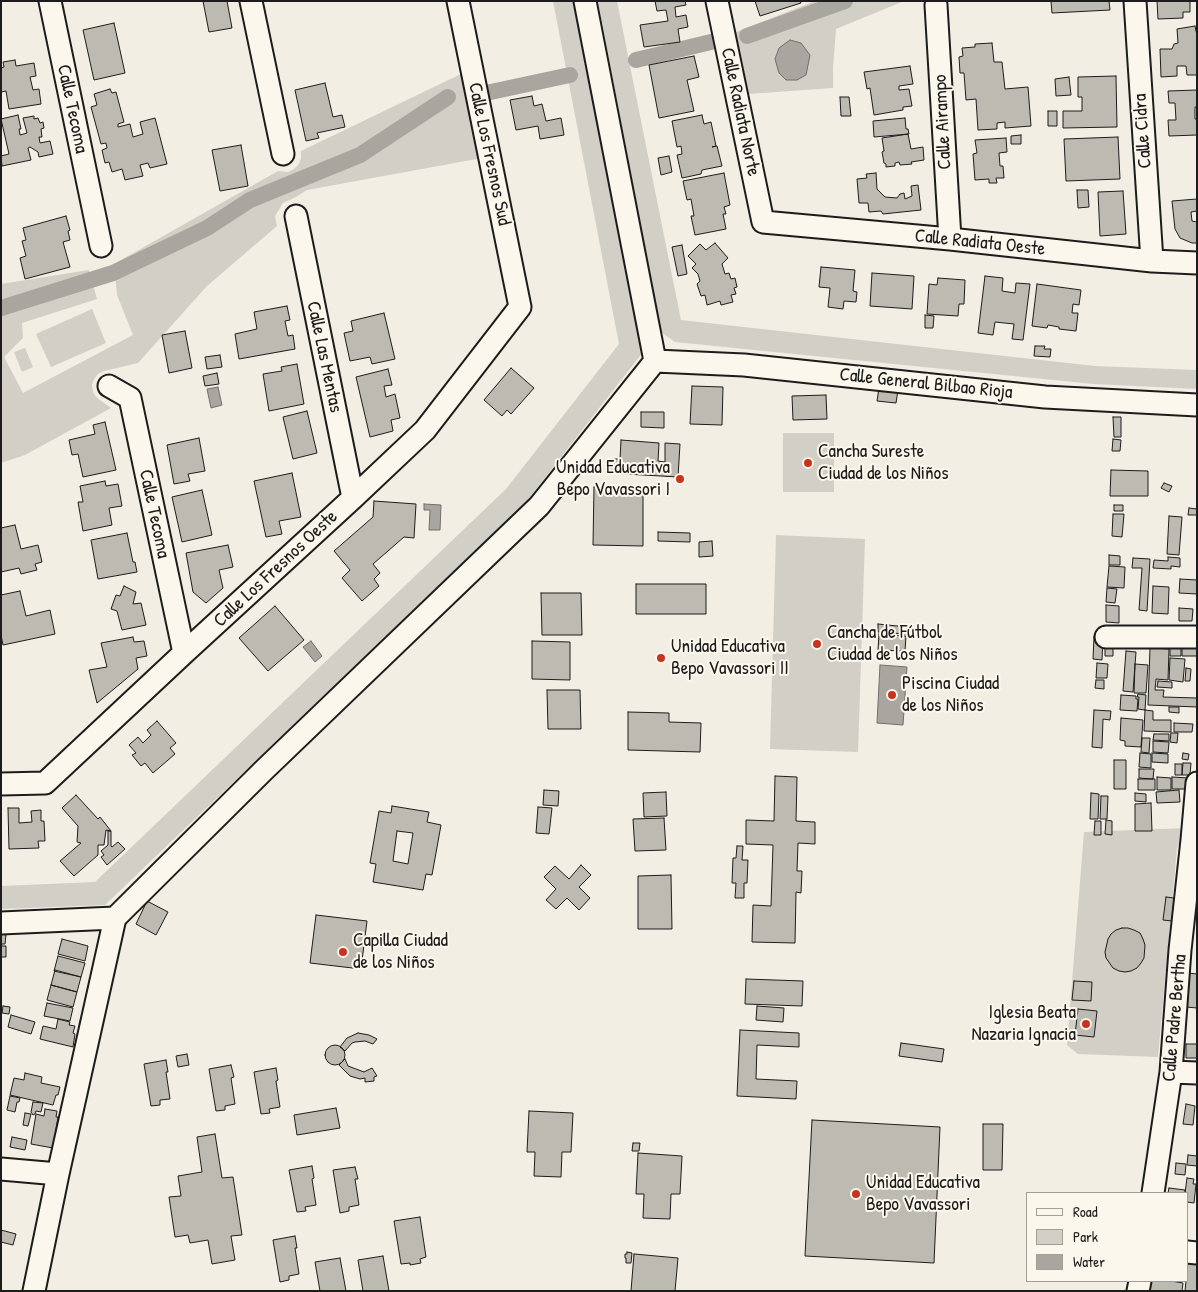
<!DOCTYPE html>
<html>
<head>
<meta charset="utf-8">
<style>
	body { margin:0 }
	#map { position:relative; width:1198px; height:1292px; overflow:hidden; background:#f2eee4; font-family:"Patrick Hand",sans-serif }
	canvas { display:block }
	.frame { position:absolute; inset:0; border:2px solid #1c1c1c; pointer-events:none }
	.legend { position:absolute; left:1026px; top:1192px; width:162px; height:90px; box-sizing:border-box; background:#fbf7ec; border:1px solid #a29f99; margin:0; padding:6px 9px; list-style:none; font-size:15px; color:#1c1c1c }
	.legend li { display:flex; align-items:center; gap:10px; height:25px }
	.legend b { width:25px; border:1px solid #a29f99 }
</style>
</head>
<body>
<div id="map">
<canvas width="1198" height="1292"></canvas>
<div class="frame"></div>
<ul class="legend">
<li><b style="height:6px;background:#fbf7ec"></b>Road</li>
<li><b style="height:14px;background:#d2cfc6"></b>Park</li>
<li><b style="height:14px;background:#a9a6a0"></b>Water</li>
</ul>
</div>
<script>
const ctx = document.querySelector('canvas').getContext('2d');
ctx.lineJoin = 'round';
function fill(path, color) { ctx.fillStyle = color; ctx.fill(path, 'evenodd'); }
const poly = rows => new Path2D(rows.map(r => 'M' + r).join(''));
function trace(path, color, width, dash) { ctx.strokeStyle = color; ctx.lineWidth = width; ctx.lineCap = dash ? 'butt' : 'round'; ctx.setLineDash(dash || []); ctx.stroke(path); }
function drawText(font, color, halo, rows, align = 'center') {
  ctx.font = font + ' "Patrick Hand",sans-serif'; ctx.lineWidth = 4; ctx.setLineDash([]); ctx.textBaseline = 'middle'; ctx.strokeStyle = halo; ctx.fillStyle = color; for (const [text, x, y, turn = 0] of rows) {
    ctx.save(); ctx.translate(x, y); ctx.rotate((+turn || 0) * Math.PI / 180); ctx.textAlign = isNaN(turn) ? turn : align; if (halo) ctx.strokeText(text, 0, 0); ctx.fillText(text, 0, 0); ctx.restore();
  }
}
const green = poly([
	[553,1,574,1,643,352,526,502,105,905,1,909,1,886,95,882,506,489,619,344],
	[598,1,617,1,681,320,1095,366,1197,370,1197,389,1093,384,675,342,661,332],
	[815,1,904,1,836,29,833,67,833,88,748,94,736,32],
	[465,72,482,158,307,190,296,197,283,203,275,216,277,226,207,286,138,363,104,371,98,374,94,379,92,385,93,392,96,397,111,408,25,455,1,463,1,284,89,270,97,299,22,323,23,338,4,357,23,393,133,335,117,295,114,264,278,171,288,172,294,169,299,164,301,158,301,151],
	[92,309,106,343,51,367,36,334],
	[25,348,33,367,22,372,14,352],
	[783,433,834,433,834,492,783,492],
	[776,535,865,539,858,752,770,749],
	[1186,828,1177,848,1158,1057,1078,1054,1067,1045,1084,832]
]);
const water = poly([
	[790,40,801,43,810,55,806,75,797,80,786,80,779,73,775,59,779,48,790,40],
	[218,387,222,405,211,408,207,389,218,387],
	[424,504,441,505,440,530,429,530,430,510,424,510,424,504],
	[311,641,322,656,315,662,303,647,311,641],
	[880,665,907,667,903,725,877,723,880,665]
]);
const canal = poly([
	[747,36,845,1],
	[636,60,711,42],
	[486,93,570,75],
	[1,308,113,273,207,228,250,200,360,155,448,97]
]);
const building = poly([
	[203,1,227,1,232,28,209,32,203,1],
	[655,1,685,1,686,5,675,7,676,17,686,15,688,27,678,29,680,42,644,47,640,25,668,21,666,10,657,11,655,1],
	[755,1,800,1,801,3,760,16,755,1],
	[1051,1,1109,1,1110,10,1052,13,1051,1],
	[1157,1,1190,1,1190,12,1183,12,1183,18,1158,19,1157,1],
	[114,23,125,73,94,80,83,30,114,23],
	[1195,26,1197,36,1197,75,1187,75,1186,66,1177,66,1177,76,1161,77,1160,49,1172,49,1174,44,1178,43,1177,29,1195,26],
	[992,43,994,62,1002,62,1005,89,1028,87,1031,126,1005,128,1005,122,997,123,997,129,978,130,976,99,966,100,964,73,960,73,959,57,963,56,962,48,975,47,975,44,992,43],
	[694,56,699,77,687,80,694,111,659,118,649,65,694,56],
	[15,60,16,66,34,63,36,76,30,77,33,90,39,89,41,104,9,109,6,91,1,92,1,68,4,67,3,62,15,60],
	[910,66,913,84,899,86,899,90,909,89,912,106,903,107,903,110,874,115,870,88,867,89,864,72,910,66],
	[1116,76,1117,127,1063,128,1063,111,1082,111,1082,97,1078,97,1078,77,1116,76],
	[1069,77,1071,95,1056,96,1055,79,1069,77],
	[325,83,333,117,342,115,345,127,317,133,319,138,306,141,295,90,325,83],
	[110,89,112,93,116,92,124,122,118,124,118,127,130,124,133,137,143,134,140,122,155,118,167,164,150,168,148,163,140,165,143,176,125,180,122,169,112,172,109,162,105,163,102,150,107,148,106,143,101,144,91,107,97,105,94,94,110,89],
	[1197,90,1197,107,1195,107,1195,119,1197,119,1197,135,1169,136,1168,120,1176,120,1175,103,1169,103,1168,91,1197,90],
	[532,96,534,106,542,104,546,121,561,118,564,135,540,139,538,126,516,130,510,100,532,96],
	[840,97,849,97,851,116,841,116,840,97],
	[1048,111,1057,111,1057,126,1048,126,1048,111],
	[18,115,21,129,19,129,20,135,27,133,23,118,34,116,34,119,38,118,40,123,43,122,44,128,41,129,42,137,39,137,40,143,50,141,53,154,39,157,38,152,30,147,28,148,31,160,2,166,1,156,9,154,1,119,18,115],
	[702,115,704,124,711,122,716,146,712,147,717,146,722,166,702,170,701,174,682,178,677,155,682,154,681,146,677,147,672,121,702,115],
	[905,118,906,129,908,129,909,134,874,137,873,121,905,118],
	[908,134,911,149,923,147,924,160,911,162,912,164,900,165,899,162,895,163,895,166,886,167,886,164,884,163,882,152,884,151,882,138,908,134],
	[1021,135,1021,144,1011,144,1011,136,1021,135],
	[1118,137,1120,179,1066,181,1064,139,1118,137],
	[1006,138,1007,152,999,153,1000,166,1003,166,1004,178,996,178,997,183,989,183,989,179,975,180,973,154,977,153,975,140,1006,138],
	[241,145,248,186,220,191,212,150,241,145],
	[669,156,672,172,661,175,658,158,669,156],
	[724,173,730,205,724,207,726,214,723,214,726,229,695,235,691,216,694,216,691,199,687,200,683,181,724,173],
	[876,173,877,189,885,197,897,198,900,194,904,193,905,199,912,196,911,186,918,185,921,210,883,214,881,211,869,212,868,203,859,203,857,179,867,178,866,174,876,173],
	[1077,190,1088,190,1089,207,1078,208,1077,190],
	[1123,191,1126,234,1100,236,1098,192,1123,191],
	[1197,199,1197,211,1191,212,1192,221,1197,222,1197,243,1192,243,1180,238,1175,229,1172,201,1197,199],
	[66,216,70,230,68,231,70,240,63,242,70,267,25,279,20,258,26,256,22,241,26,240,23,228,66,216],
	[715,243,728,258,722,264,725,274,729,273,731,279,735,278,737,287,734,288,736,294,731,295,733,302,721,305,720,301,707,305,705,295,701,296,697,284,700,281,698,274,692,268,696,264,688,256,700,244,706,250,715,243],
	[682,245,687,274,678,276,672,247,682,245],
	[821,267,855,270,853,291,857,292,856,302,844,301,843,309,828,307,830,288,819,287,821,267],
	[872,273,914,276,912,309,870,306,872,273],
	[985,276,1003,278,1002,291,1015,293,1016,283,1030,284,1023,340,1012,339,1014,324,995,322,993,335,978,333,985,276],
	[938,278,965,280,964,304,959,304,958,316,927,314,929,284,937,285,938,278],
	[1037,284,1081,290,1079,305,1073,304,1072,313,1078,313,1076,331,1059,329,1059,327,1048,325,1047,328,1032,326,1037,284],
	[287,306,290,320,285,321,288,336,293,335,295,349,239,359,235,334,257,329,254,312,287,306],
	[384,313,395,359,372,364,370,357,350,361,344,333,353,331,351,321,384,313],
	[925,315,934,316,933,328,925,328,925,315],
	[185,331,192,368,169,373,162,335,185,331],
	[1035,346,1045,346,1044,349,1051,349,1050,357,1034,356,1035,346],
	[220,355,222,367,207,369,205,357,220,355],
	[297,364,304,404,269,411,263,374,282,371,281,367,297,364],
	[511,368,534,388,511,414,507,410,502,416,484,400,511,368],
	[388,369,392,385,384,386,386,397,395,394,400,418,391,420,393,431,370,437,356,377,388,369],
	[217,373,219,384,205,386,203,376,217,373],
	[692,386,723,387,722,425,690,424,692,386],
	[879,388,898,390,896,403,877,401,879,388],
	[826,395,827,419,793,420,792,396,826,395],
	[307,411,317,453,293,459,283,417,307,411],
	[641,412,664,412,664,428,641,427,641,412],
	[1113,417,1121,417,1121,437,1114,437,1113,417],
	[105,422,116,470,83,477,78,454,72,455,69,440,95,434,93,425,105,422],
	[199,438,205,471,188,474,190,481,174,484,167,445,199,438],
	[1113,439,1121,440,1120,451,1112,451,1113,439],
	[621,440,659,443,658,461,665,462,665,443,680,444,678,477,609,473,610,459,620,459,621,440],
	[1111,470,1148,471,1148,496,1110,496,1111,470],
	[292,473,301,517,279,521,282,534,266,537,254,481,292,473],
	[105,481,106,486,118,484,122,506,109,508,112,525,83,531,78,502,83,502,80,486,105,481],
	[1164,483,1172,486,1169,492,1161,488,1164,483],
	[594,487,643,488,643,546,593,545,594,487],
	[202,490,212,535,182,542,172,497,202,490],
	[374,501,416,504,414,538,404,537,373,564,380,573,374,579,379,586,362,601,342,578,350,570,334,551,373,517,374,501],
	[1114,505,1123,505,1123,511,1114,511,1114,505],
	[1189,508,1197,509,1197,515,1188,515,1189,508],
	[1113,514,1124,514,1122,537,1112,536,1113,514],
	[1169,516,1182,517,1179,555,1167,554,1169,516],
	[15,525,21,549,38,545,42,562,35,564,37,570,21,574,19,568,1,572,1,528,15,525],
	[658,532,690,533,690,542,658,541,658,532],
	[127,533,133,562,135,562,137,572,98,579,91,540,127,533],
	[712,541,713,556,699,557,699,542,712,541],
	[228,545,233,567,219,570,223,588,206,603,193,592,186,553,228,545],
	[1109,555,1120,556,1120,565,1109,565,1109,555],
	[1168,557,1180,558,1180,567,1171,566,1171,569,1153,568,1154,560,1168,561,1168,557],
	[1133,558,1150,559,1147,611,1139,610,1142,568,1132,568,1133,558],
	[1109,566,1125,567,1124,588,1107,587,1109,566],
	[1180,579,1197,580,1197,594,1179,593,1180,579],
	[636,584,706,584,706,614,636,614,636,584],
	[124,586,136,592,133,604,141,603,146,625,122,630,117,611,111,609,116,595,120,596,124,586],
	[1153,586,1169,587,1168,614,1152,613,1153,586],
	[1107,588,1117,589,1115,603,1106,602,1107,588],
	[20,591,26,616,50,610,55,634,3,645,1,635,1,595,20,591],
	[541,593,581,593,582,635,542,635,541,593],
	[1106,605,1119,606,1119,623,1106,622,1106,605],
	[275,606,304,640,268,671,239,638,275,606],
	[1179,608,1193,609,1192,621,1179,621,1179,608],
	[878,624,907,627,906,634,878,632,878,624],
	[879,634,906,636,905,651,878,650,879,634],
	[133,637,134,642,144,641,147,656,136,658,138,669,97,703,89,670,107,667,101,643,133,637],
	[1094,637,1103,637,1102,660,1093,659,1094,637],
	[532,641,570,642,570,680,532,679,532,641],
	[1105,645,1113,645,1113,656,1105,656,1105,645],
	[1181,645,1181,656,1170,656,1170,646,1181,645],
	[1182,645,1197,645,1197,656,1182,656,1182,645],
	[1150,648,1169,649,1168,680,1156,679,1155,690,1164,690,1163,697,1197,698,1197,707,1148,705,1150,648],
	[1126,651,1136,652,1133,692,1123,691,1126,651],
	[1170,658,1185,659,1183,682,1169,680,1170,658],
	[1097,663,1108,664,1107,678,1096,678,1097,663],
	[1135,664,1148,665,1146,693,1134,693,1135,664],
	[1186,668,1191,669,1190,681,1185,681,1186,668],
	[1096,680,1104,680,1104,689,1095,688,1096,680],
	[1158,681,1172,682,1172,688,1157,687,1158,681],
	[547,690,580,690,581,729,548,729,547,690],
	[1138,694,1146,695,1145,710,1138,709,1139,697,1137,697,1138,694],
	[1121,695,1136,696,1136,699,1138,699,1137,711,1120,710,1121,695],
	[1169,707,1179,707,1179,713,1169,712,1169,707],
	[1094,710,1111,711,1110,720,1103,719,1102,748,1092,747,1094,710],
	[1145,710,1153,711,1153,720,1171,720,1171,732,1144,731,1145,710],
	[628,712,669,713,669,722,701,723,700,752,628,750,628,712],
	[1121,718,1143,720,1141,747,1125,746,1125,741,1120,740,1121,718],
	[157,721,176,743,170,748,175,754,153,773,145,763,141,766,132,755,136,753,129,745,138,737,143,743,151,735,147,730,157,721],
	[1174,723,1193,724,1192,732,1174,732,1174,723],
	[1171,733,1178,733,1177,743,1170,742,1171,733],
	[1154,734,1169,734,1169,741,1153,740,1154,734],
	[1142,738,1150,738,1149,753,1141,752,1142,738],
	[1153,741,1169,742,1168,753,1153,752,1153,741],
	[1140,753,1151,754,1151,768,1139,767,1140,753],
	[1152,753,1168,754,1168,763,1152,762,1152,753],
	[1183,753,1189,754,1188,760,1182,759,1183,753],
	[1114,760,1126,760,1126,789,1114,789,1114,760],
	[1183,763,1191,763,1190,775,1182,775,1183,763],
	[1175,764,1182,764,1182,775,1175,775,1175,764],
	[1139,769,1154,769,1153,779,1139,778,1139,769],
	[775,776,797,777,796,821,815,822,815,844,798,843,797,871,802,871,801,893,796,892,795,943,752,942,753,905,771,906,773,845,746,844,746,820,774,821,775,776],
	[1157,777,1171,778,1171,790,1157,790,1157,777],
	[1172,777,1189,778,1189,789,1172,789,1172,777],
	[1138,779,1155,779,1155,790,1138,790,1138,779],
	[544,790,559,791,558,806,543,805,544,790],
	[1179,790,1180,802,1157,803,1156,792,1179,790],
	[666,792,667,816,644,817,643,793,666,792],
	[1091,793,1099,794,1098,819,1090,819,1091,793],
	[1135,793,1146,794,1146,802,1135,801,1135,793],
	[76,795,98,819,100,817,111,831,106,830,104,845,98,845,98,855,74,876,60,861,81,843,77,842,78,826,62,808,76,795],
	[1101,796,1108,796,1107,819,1100,819,1101,796],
	[1151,803,1152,831,1135,831,1135,804,1151,803],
	[392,806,429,812,427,822,441,825,432,875,426,874,423,890,373,882,376,864,370,863,379,811,391,813,392,806],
	[397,831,413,833,408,864,393,861,397,831],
	[538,807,552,808,549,834,536,833,538,807],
	[8,808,19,808,19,823,32,822,31,811,41,810,41,821,44,821,45,841,38,841,39,848,9,849,8,808],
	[664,818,666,850,635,851,633,819,664,818],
	[1106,820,1112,821,1112,835,1105,834,1106,820],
	[1095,821,1101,821,1101,835,1094,835,1095,821],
	[108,831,111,831,111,846,112,847,118,842,125,849,107,865,101,857,104,855,101,851,108,845,108,831],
	[737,846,743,846,742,860,748,860,747,883,744,883,744,898,735,898,736,883,732,883,733,858,736,858,737,846],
	[581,865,591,875,579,887,590,898,579,910,567,898,556,909,546,900,556,889,544,877,555,866,569,879,581,865],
	[671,875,672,929,638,929,638,876,671,875],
	[1166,897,1174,898,1172,921,1163,920,1166,897],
	[147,901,168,912,156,935,136,924,147,901],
	[316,915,367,921,361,969,310,963,316,915],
	[1122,928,1128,928,1134,930,1140,933,1143,939,1145,945,1144,958,1141,963,1137,968,1131,971,1125,972,1119,971,1113,968,1106,958,1105,952,1108,939,1111,934,1116,930,1122,928],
	[1,934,6,935,5,944,1,944,1,934],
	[62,939,88,946,85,961,58,954,62,939],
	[1,946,6,946,6,957,1,957,1,946],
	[58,956,85,963,81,977,54,971,58,956],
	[55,970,81,977,77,992,51,985,55,970],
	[1188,973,1197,974,1197,1008,1186,1007,1188,973],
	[746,979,803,981,802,1006,745,1004,746,979],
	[1074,981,1092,982,1091,1001,1072,1000,1074,981],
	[51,985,77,992,73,1007,47,1000,51,985],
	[47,1003,73,1008,70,1021,44,1016,47,1003],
	[3,1006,10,1007,9,1014,2,1013,3,1006],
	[757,1006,784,1008,783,1022,756,1020,757,1006],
	[1078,1009,1097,1011,1094,1037,1075,1035,1078,1009],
	[11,1015,35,1022,31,1034,8,1027,11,1015],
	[58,1019,70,1022,69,1025,75,1026,73,1033,75,1034,73,1047,40,1039,43,1026,56,1029,58,1019],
	[740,1030,799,1033,799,1047,757,1045,756,1079,797,1081,796,1099,737,1096,740,1030],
	[358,1033,369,1035,377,1039,373,1044,365,1041,355,1042,352,1043,345,1051,340,1047,347,1038,358,1033],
	[901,1043,944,1049,942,1062,899,1056,901,1043],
	[1186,1044,1197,1044,1197,1058,1186,1058,1186,1044],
	'325 1055a10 10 0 1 1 20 0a10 10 0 1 1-20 0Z',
	[187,1054,189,1065,178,1067,176,1056,187,1054],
	[345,1059,348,1066,364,1072,372,1068,377,1076,374,1077,374,1081,365,1082,365,1078,360,1079,350,1076,339,1065,345,1059],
	[166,1060,168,1072,166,1072,170,1099,160,1100,160,1105,151,1106,144,1064,166,1060],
	[231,1065,234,1077,231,1078,235,1104,225,1106,225,1110,216,1111,209,1069,231,1065],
	[276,1068,278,1080,276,1081,280,1107,269,1109,270,1113,261,1114,254,1072,276,1068],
	[25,1073,42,1077,41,1083,60,1087,58,1095,56,1095,53,1105,10,1095,14,1078,24,1080,25,1073],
	[10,1096,20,1098,19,1102,17,1102,15,1112,7,1110,10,1096],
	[33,1102,43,1103,41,1112,36,1111,35,1114,33,1115,31,1112,33,1102],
	[1186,1104,1195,1106,1193,1125,1183,1124,1186,1104],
	[336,1108,340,1128,297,1135,294,1115,336,1108],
	[45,1109,57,1111,56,1117,58,1117,53,1148,31,1144,36,1114,44,1116,45,1109],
	[529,1111,573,1113,571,1152,562,1152,561,1177,534,1176,535,1152,527,1152,529,1111],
	[25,1113,31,1114,28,1126,23,1125,25,1113],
	[812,1120,940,1127,934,1263,805,1256,812,1120],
	[983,1124,1003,1124,1002,1170,983,1170,983,1124],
	[215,1134,222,1178,233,1177,242,1235,231,1236,235,1260,212,1264,208,1240,190,1243,188,1235,175,1237,169,1197,181,1196,178,1176,202,1172,197,1137,215,1134],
	[12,1137,27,1140,25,1150,10,1147,12,1137],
	[633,1143,640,1143,639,1151,632,1151,633,1143],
	[638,1153,682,1156,680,1194,671,1194,670,1219,643,1218,644,1194,636,1194,638,1153],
	[1188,1155,1197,1156,1197,1166,1187,1165,1188,1155],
	[1176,1163,1186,1164,1185,1175,1175,1174,1176,1163],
	[312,1166,314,1178,312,1179,316,1205,305,1207,306,1211,297,1212,289,1170,312,1166],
	[355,1167,358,1179,355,1179,359,1205,349,1207,349,1211,340,1213,333,1170,355,1167],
	[1187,1178,1194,1179,1193,1184,1196,1184,1194,1203,1187,1202,1187,1193,1185,1193,1187,1178],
	[1169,1188,1185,1190,1185,1193,1168,1193,1169,1188],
	[420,1217,426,1257,420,1259,421,1263,410,1265,410,1263,401,1264,394,1221,420,1217],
	[1,1230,16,1234,13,1245,1,1242,1,1230],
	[295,1236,297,1248,295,1248,299,1274,289,1276,289,1280,280,1282,273,1240,295,1236],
	[627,1252,632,1253,631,1263,626,1263,626,1258,625,1258,625,1254,627,1254,627,1252],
	[634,1254,678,1258,675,1291,631,1291,634,1254],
	[383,1256,389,1291,363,1291,358,1260,383,1256],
	[340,1258,346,1291,320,1291,315,1262,340,1258],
	[1187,1258,1197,1259,1197,1291,1185,1291,1186,1281,1187,1281,1187,1258],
	[1149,1281,1171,1281,1183,1283,1182,1291,1147,1291,1149,1281]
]);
const minor = poly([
	[50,1,101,246],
	[251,1,283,154],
	[717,1,763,222,950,239,1152,261,1197,263],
	[1135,1,1152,261],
	[936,5,950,239],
	[296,216,353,498],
	[655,361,744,365,1045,397,1197,405],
	[109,386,130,398,184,653],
	[1106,637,1197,637],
	[1,784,45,783,184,653,353,498,425,430,520,307,458,1],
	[1,923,115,918],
	[1171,1072,1197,1073],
	[1,1169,58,1174],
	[1153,1193,1171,1072,1180,950,1192,840,1197,783],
	[1187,1252,1197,1253],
	[34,1291,58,1174,115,918,264,770,539,506,655,361,585,1],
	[1138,1291,1140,1281]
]);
const markers = [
	[808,463,5,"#c8321e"],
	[680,479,5,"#c8321e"],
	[817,644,5,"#c8321e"],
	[661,658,5,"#c8321e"],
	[892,695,5,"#c8321e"],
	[343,952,5,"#c8321e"],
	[1086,1024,5,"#c8321e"],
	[856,1194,5,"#c8321e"]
];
const streetNames = [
	["Calle Tecoma",72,109,78],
	["Calle Radiata Norte",740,112,78],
	["Calle Airampo",943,122,-93],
	["Calle Cidra",1143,131,-94],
	["Calle Los Fresnos Sud",489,154,78],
	["Calle Radiata Oeste",980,243,6],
	["Calle Las Mentas",324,357,78],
	["Calle General Bilbao Rioja",926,384,6],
	["Calle Tecoma",154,514,78],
	["Calle Los Fresnos Oeste",276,569,-43],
	["Calle Padre Bertha",1175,1018,-85]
];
const poiNames = [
	["Cancha Sureste",818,452],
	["Ciudad de los Niños",818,474],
	["Unidad Educativa",670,468,"right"],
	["Bepo Vavassori I",670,490,"right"],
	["Cancha de Fútbol",827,633],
	["Ciudad de los Niños",827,655],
	["Unidad Educativa",671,647],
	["Bepo Vavassori II",671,669],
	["Piscina Ciudad",902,684],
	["de los Niños",902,706],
	["Capilla Ciudad",353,941],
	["de los Niños",353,963],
	["Iglesia Beata",1076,1013,"right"],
	["Nazaria Ignacia",1076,1035,"right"],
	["Unidad Educativa",866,1183],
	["Bepo Vavassori",866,1205]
];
fill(green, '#d2cfc6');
fill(water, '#a9a6a0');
trace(water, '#716f6b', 1);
trace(canal, '#a9a6a0', 16);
fill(building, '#bdbab1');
trace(building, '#1c1c1c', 1);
trace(minor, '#1c1c1c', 25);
trace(minor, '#fbf7ec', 21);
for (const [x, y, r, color] of markers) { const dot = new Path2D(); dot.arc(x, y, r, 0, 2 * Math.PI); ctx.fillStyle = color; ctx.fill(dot); trace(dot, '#fbf7ec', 2); }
drawText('19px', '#1c1c1c', '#fbf7ec', streetNames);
drawText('19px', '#1c1c1c', '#fbf7ec', poiNames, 'left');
</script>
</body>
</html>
